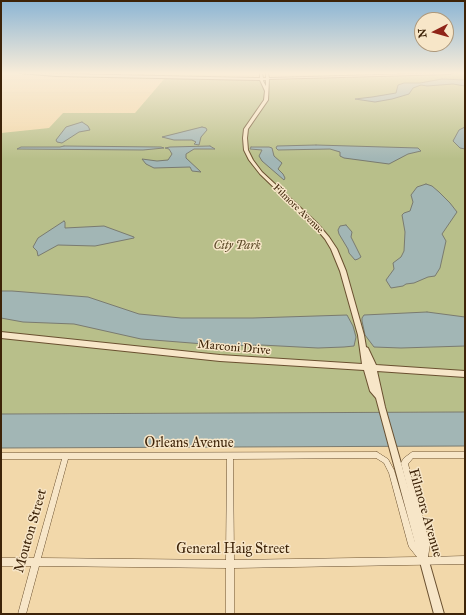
<!DOCTYPE html>
<html>
<head>
<meta charset="utf-8">
<style>
	body { margin:0 }
	#map { position:relative; width:466px; height:615px; overflow:hidden; background:#f2d8aa; font-family:"IM FELL Great Primer",serif }
	canvas { display:block }
	.frame { position:absolute; inset:0; border:2px solid #3d2308; pointer-events:none }
	.north { position:absolute; left:414px; top:12px; width:40px; height:40px; box-sizing:border-box; background:#f7e6c8; border:1px solid #ad987b; border-radius:50%; rotate:264deg; font-size:11px; font-weight:700; line-height:16px; text-align:center; color:#3d2308 }
	.north::after { content:''; display:block; margin:auto; width:14px; height:18px; background:#8f2418; clip-path:polygon(50% 0,100% 100%,50% 72%,0 100%) }
</style>
</head>
<body>
<div id="map">
<canvas width="466" height="615"></canvas>
<div class="frame"></div>
<div class="north">N</div>
</div>
<script>
const ctx = document.querySelector('canvas').getContext('2d');
ctx.lineJoin = 'round';
function fill(path, color) { ctx.fillStyle = color; ctx.fill(path, 'evenodd'); }
const poly = rows => new Path2D(rows.map(r => 'M' + r).join(''));
function trace(path, color, width, dash) { ctx.strokeStyle = color; ctx.lineWidth = width; ctx.lineCap = dash ? 'butt' : 'round'; ctx.setLineDash(dash || []); ctx.stroke(path); }
function drawText(font, color, halo, rows, align = 'center') {
  ctx.font = font + ' "IM FELL Great Primer",serif'; ctx.lineWidth = 3; ctx.setLineDash([]); ctx.textBaseline = 'middle'; ctx.strokeStyle = halo; ctx.fillStyle = color; for (const [text, x, y, turn = 0] of rows) {
    ctx.save(); ctx.translate(x, y); ctx.rotate((+turn || 0) * Math.PI / 180); ctx.textAlign = isNaN(turn) ? turn : align; if (halo) ctx.strokeText(text, 0, 0); ctx.fillText(text, 0, 0); ctx.restore();
  }
}
const green = poly([
	[465,73,465,412,1,414,1,133,49,128,63,113,135,113,165,78,275,80]
]);
const water = poly([
	[442,79,465,80,465,86,453,84,427,86,421,85,413,88,409,94,392,99,375,102,355,99,372,97,396,93,398,85,404,83,420,83,442,79],
	[82,122,88,126,90,130,79,132,62,143,57,142,56,140,66,127,82,122],
	[202,127,206,128,207,130,201,137,199,145,194,144,196,142,192,140,174,140,162,137,202,127],
	[465,127,465,149,460,148,453,141,459,130,465,127],
	[316,145,418,148,421,151,408,154,389,164,344,158,340,156,340,152,330,149,278,150,276,148,277,146,316,145],
	[64,146,161,147,164,148,143,150,17,149,21,147,60,147,64,146],
	[210,146,215,149,194,149,186,154,186,158,201,172,192,171,190,167,154,168,146,164,142,159,157,161,168,160,172,154,169,149,165,148,170,147,210,146],
	[251,147,269,147,272,148,274,156,282,163,278,169,283,174,285,178,284,180,262,161,259,156,262,150,250,149,251,147],
	[426,184,432,186,439,192,450,203,457,212,442,234,446,241,440,268,435,276,428,277,414,283,406,284,403,286,391,288,386,280,394,269,393,263,401,257,404,251,405,232,402,215,404,213,410,211,413,202,411,195,417,187,426,184],
	[64,221,65,222,65,228,104,226,134,237,134,238,95,246,58,245,38,256,37,251,33,247,38,238,64,221],
	[346,225,352,232,351,237,361,257,358,259,355,260,349,253,348,249,339,234,338,230,340,226,346,225],
	[1,291,12,291,88,297,139,314,181,318,253,318,347,315,353,326,356,337,354,346,344,347,318,348,261,345,229,346,141,339,74,324,23,322,1,318,1,291],
	[427,312,465,317,465,346,401,348,374,347,365,335,362,321,362,318,364,315,427,312],
	[465,412,465,446,1,448,1,414,465,412]
]);
const minor = poly([
	[377,452,388,459,394,470,415,542,422,550,422,544,401,463,402,461,404,458,412,452,465,452,465,458,413,458,408,464,430,544,428,557,465,556,465,564,234,568,234,614,226,614,226,568,39,566,26,614,18,614,31,566,1,566,1,558,34,558,62,459,1,459,1,453,377,452],
	[376,458,384,463,389,473,408,544,409,547,417,557,234,560,233,459,376,458],
	[68,459,227,459,226,560,41,558,68,459]
]);
const tertiary = poly([
	[20,73,256,78,260,78,260,73,262,73,263,78,266,78,266,73,268,73,269,78,451,73,450,74,269,79,268,100,248,129,247,138,248,150,253,160,262,172,317,223,329,237,337,249,346,271,364,335,366,347,368,348,376,365,465,371,465,377,377,371,385,407,444,614,434,614,376,398,370,391,364,370,220,361,1,338,1,332,220,355,362,364,358,335,340,271,331,249,325,239,313,225,260,174,249,160,244,150,243,138,244,129,264,100,265,91,260,80,56,76,20,73],
	[263,80,266,80,266,86,263,81,263,80]
]);
const farStreetnames = [
	["Filmore Avenue",298,209,44]
];
const parkNames = [
	["City Park",237,246]
];
const streetNames = [
	["Marconi Drive",234,348,5]
];
const nearStreetnames = [
	["Orleans Avenue",189,444],
	["Filmore Avenue",425,513,74],
	["Mouton Street",31,531,-74],
	["General Haig Street",233,550]
];
fill(green, '#b8bf8a');
fill(water, '#a2b6b5');
trace(water, '#7a7b70', 1);
trace(minor, '#6a5030', 1);
trace(tertiary, '#6a5030', 2);
fill(minor, '#f7e6c8');
fill(tertiary, '#f7e6c8');
const sky = ctx.createLinearGradient(0, 0, 0, 159);
sky.addColorStop(0, '#8cb5d4');
sky.addColorStop(0.46, '#f9edd9');
sky.addColorStop(1, '#f9edd900');
ctx.fillStyle = sky;
ctx.fillRect(0, 0, 466, 159);
drawText('10px', '#3d2308', '#f7e6c8', farStreetnames);
drawText('italic 12px', '#5c4a28', '#f7e6c8', parkNames);
drawText('12px', '#3d2308', '#f7e6c8', streetNames);
drawText('14px', '#3d2308', '#f7e6c8', nearStreetnames);
</script>
</body>
</html>
